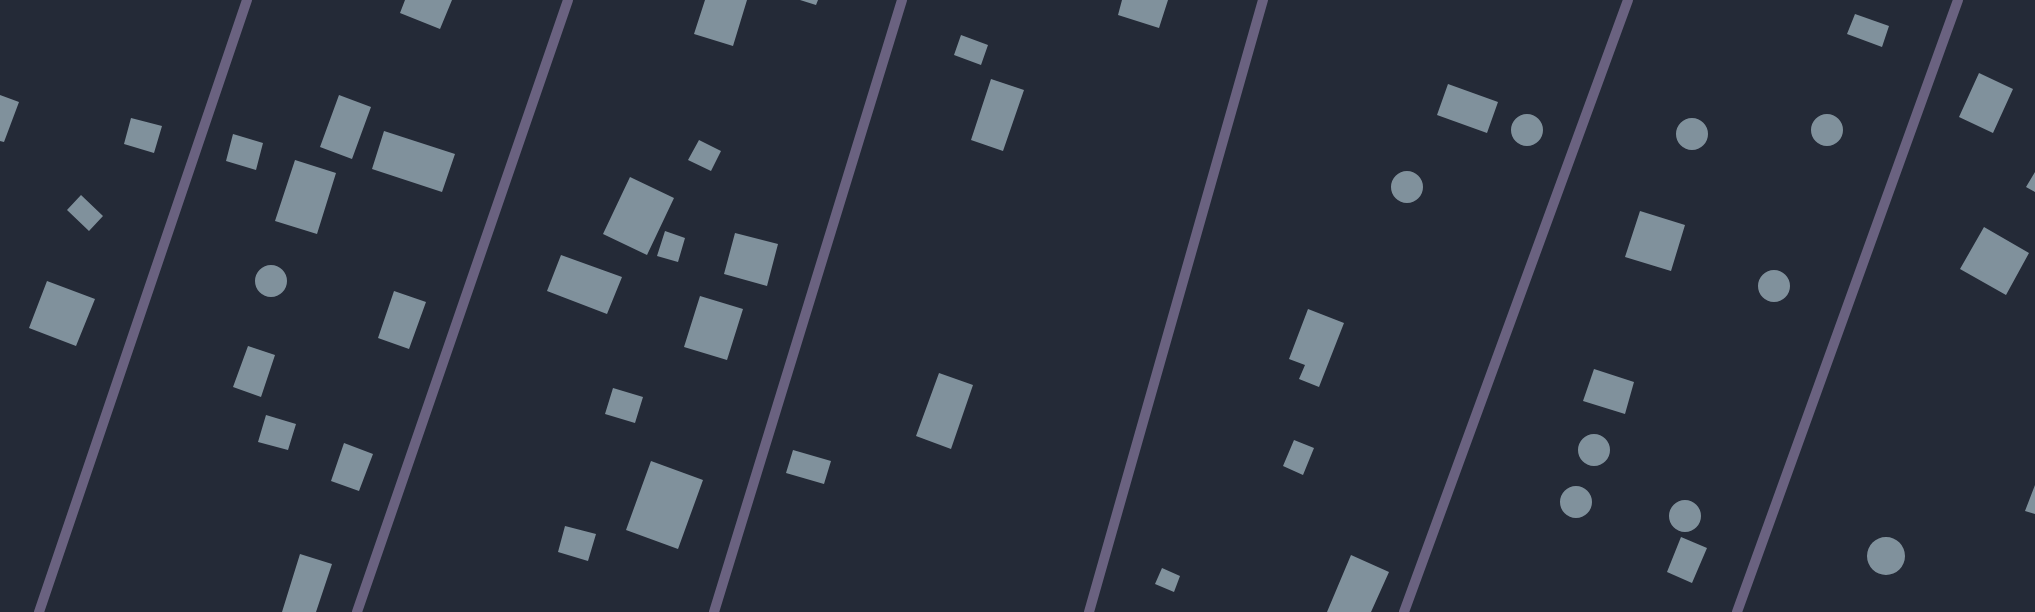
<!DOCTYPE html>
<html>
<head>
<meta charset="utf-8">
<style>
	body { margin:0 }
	canvas { display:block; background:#242a37 }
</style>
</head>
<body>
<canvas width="2035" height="612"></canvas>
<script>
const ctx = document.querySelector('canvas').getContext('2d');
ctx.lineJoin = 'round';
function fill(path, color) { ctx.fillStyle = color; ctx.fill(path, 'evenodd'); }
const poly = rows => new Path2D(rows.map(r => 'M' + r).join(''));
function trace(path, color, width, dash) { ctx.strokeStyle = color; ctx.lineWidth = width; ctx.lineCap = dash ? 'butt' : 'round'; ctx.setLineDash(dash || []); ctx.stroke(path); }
const building = poly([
	[405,0,452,0,440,29,400,13],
	[705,0,747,0,733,46,694,34],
	[800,0,818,0,816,5],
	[1122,0,1168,0,1159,28,1118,15],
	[1855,14,1889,26,1882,47,1847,34],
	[961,35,988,45,981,65,954,55],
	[1979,73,2013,89,1993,133,1959,117],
	[991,79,1024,90,1003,151,971,140],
	[1448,84,1498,102,1487,133,1437,115],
	[0,95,19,102,4,142,0,141],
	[339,95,371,107,352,159,320,147],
	'1811 130a16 16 0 1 1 32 0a16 16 0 1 1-32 0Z',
	'1511 130a16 16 0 1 1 32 0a16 16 0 1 1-32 0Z',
	[131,118,162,126,154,153,124,144],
	'1676 134a16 16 0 1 1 32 0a16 16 0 1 1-32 0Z',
	[384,131,455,154,442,192,372,169],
	[233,134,263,143,256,170,226,161],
	[699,140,721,151,711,171,688,160],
	[295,160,336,173,317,234,275,221],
	'1391 187a16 16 0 1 1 32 0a16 16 0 1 1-32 0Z',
	[2035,172,2035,192,2026,187],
	[630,177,674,198,647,255,603,234],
	[81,195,103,216,89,231,67,210],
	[1640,211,1685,225,1671,271,1625,257],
	[1984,227,2029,253,2006,295,1960,269],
	[665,231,685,238,678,262,657,256],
	[735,233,778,244,767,286,724,274],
	[561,255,622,277,607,314,547,291],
	'255 281a16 16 0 1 1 32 0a16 16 0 1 1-32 0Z',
	'1758 286a16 16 0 1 1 32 0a16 16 0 1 1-32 0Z',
	[47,281,95,299,76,346,29,328],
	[394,291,426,302,409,349,378,338],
	[700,296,743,309,727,360,684,347],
	[1308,309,1344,323,1319,387,1299,379,1305,365,1289,359],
	[248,346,275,355,261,397,233,387],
	[1594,369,1634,382,1625,414,1583,401],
	[939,373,973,385,951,449,916,436],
	[613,388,643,397,635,423,605,414],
	[266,415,296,424,288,450,258,442],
	'1578 450a16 16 0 1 1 32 0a16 16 0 1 1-32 0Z',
	[1294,440,1314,448,1303,475,1283,466],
	[344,443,373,454,359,491,331,481],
	[793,450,831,461,824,484,786,473],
	[651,461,703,480,678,549,626,530],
	[2035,485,2035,514,2025,511],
	'1560 502a16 16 0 1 1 32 0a16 16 0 1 1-32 0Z',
	'1669 516a16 16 0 1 1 32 0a16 16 0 1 1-32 0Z',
	[565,526,596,534,588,561,558,552],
	'1867 556a19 19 0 1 1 38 0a19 19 0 1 1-38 0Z',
	[1681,537,1707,548,1692,583,1667,572],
	[300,554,332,564,316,612,282,612],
	[1351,555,1389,572,1371,612,1327,612],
	[1162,568,1180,576,1174,592,1155,584]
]);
const street = poly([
	[39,612,247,0],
	[357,612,568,0],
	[714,612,902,0],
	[1089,612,1263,0],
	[1404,612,1628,0],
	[1737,612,1958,0]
]);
fill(building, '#80919c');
trace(street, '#6a6280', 10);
</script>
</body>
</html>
